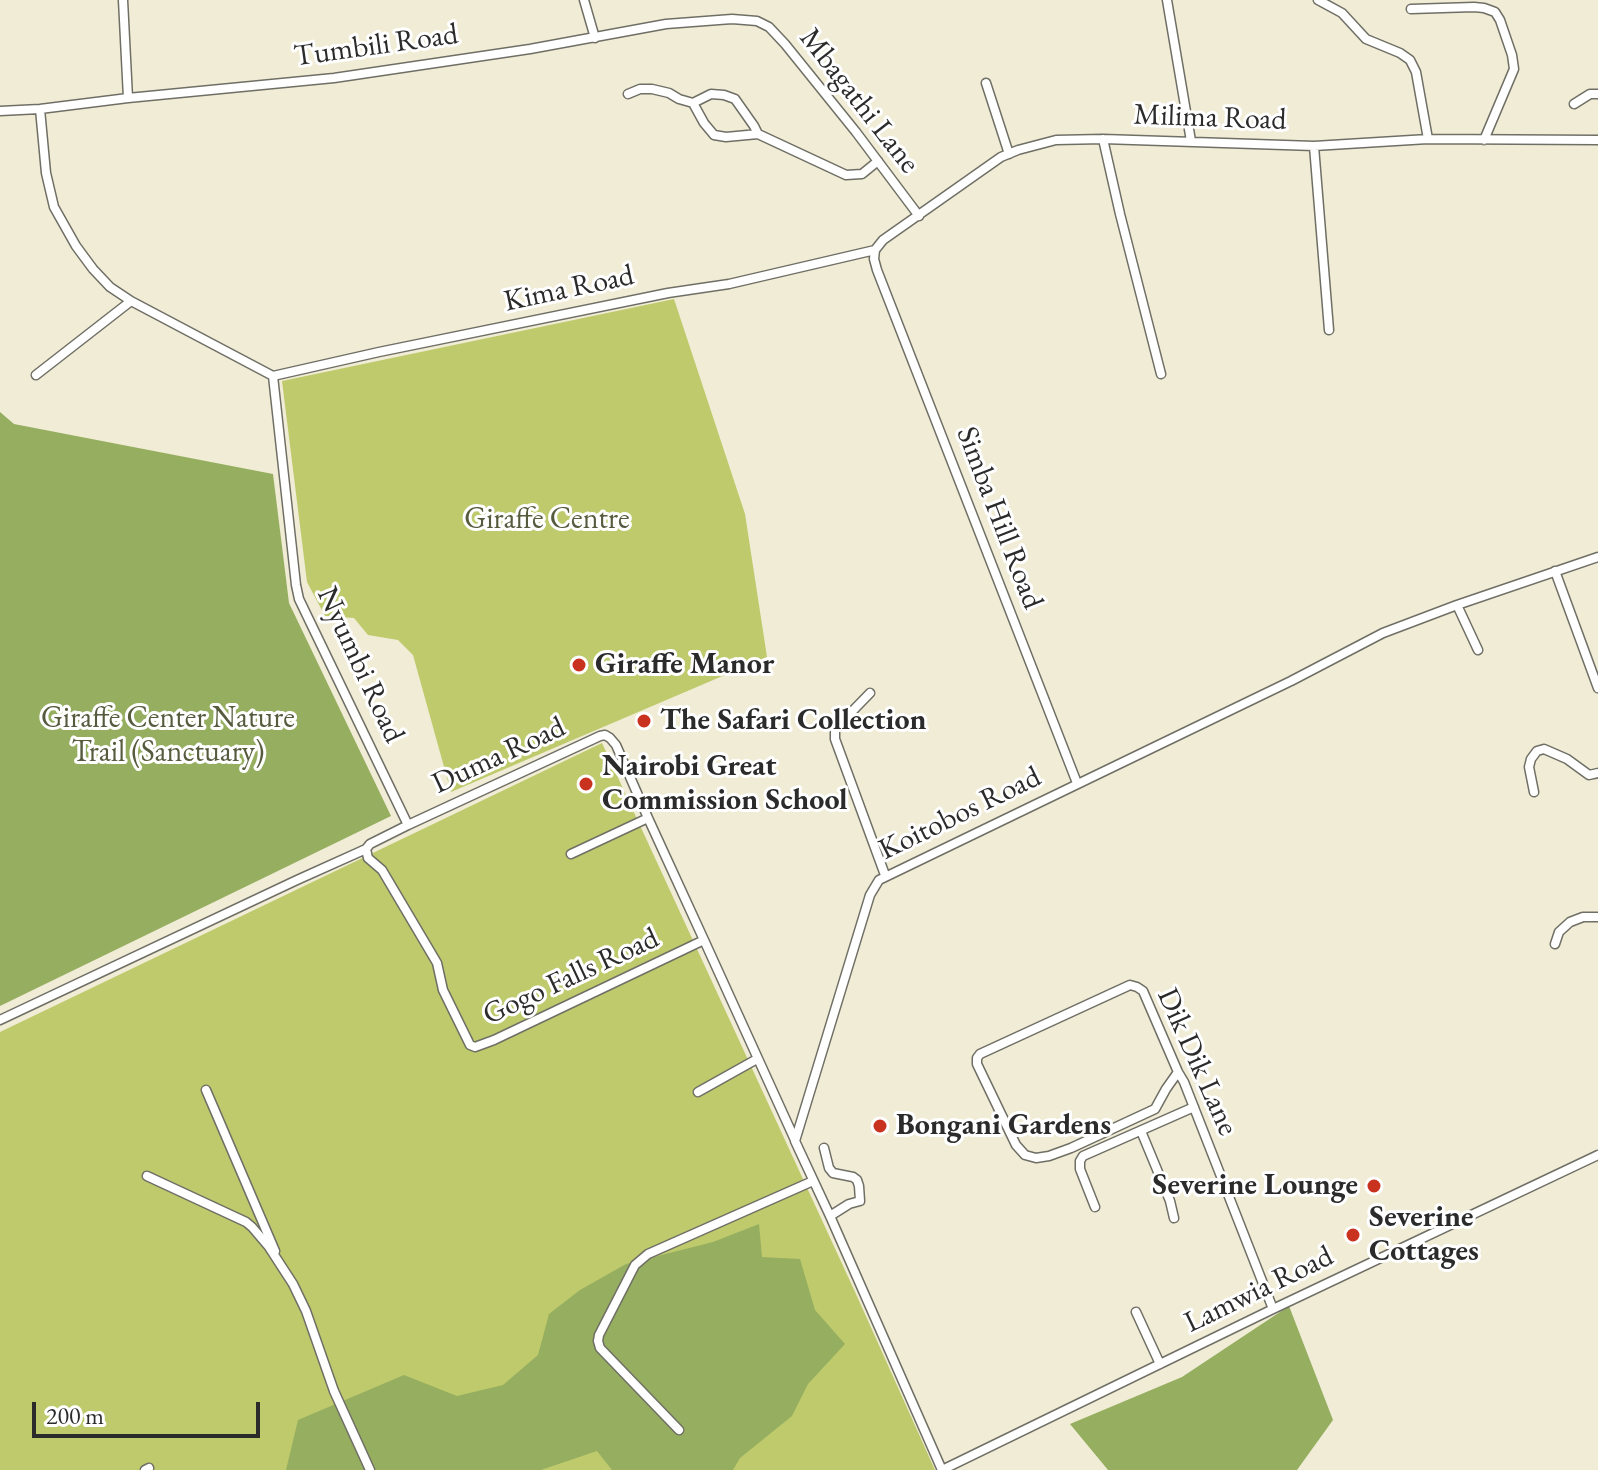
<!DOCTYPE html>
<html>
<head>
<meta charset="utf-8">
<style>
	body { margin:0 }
	#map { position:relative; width:1598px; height:1470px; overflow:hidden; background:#f0ecd5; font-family:"EB Garamond",serif }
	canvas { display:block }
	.scale { position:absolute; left:32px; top:1402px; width:228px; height:36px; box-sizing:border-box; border:4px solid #2b2b2b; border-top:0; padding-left:10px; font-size:24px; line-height:28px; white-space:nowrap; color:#2b2b2b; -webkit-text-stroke:6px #fff; paint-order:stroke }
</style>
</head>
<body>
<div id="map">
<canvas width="1598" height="1470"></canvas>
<div class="scale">200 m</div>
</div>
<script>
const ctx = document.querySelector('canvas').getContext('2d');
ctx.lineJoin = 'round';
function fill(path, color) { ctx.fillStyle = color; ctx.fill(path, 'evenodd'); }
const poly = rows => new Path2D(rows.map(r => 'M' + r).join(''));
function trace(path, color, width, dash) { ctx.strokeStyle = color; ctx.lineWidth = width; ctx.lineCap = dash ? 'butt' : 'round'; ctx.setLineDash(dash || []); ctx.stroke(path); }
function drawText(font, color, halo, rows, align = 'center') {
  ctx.font = font + ' "EB Garamond",serif'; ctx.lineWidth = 6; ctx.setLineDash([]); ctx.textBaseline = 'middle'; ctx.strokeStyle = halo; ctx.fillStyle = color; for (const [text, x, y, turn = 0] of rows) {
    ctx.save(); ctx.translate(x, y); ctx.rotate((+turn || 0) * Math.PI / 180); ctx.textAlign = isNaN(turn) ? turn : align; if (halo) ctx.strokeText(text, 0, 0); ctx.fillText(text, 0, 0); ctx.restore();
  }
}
const green = poly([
	[674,299,745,514,767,657,451,792,413,655,398,640,368,635,354,618,325,616,307,582,282,381],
	[602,743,856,1294,935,1470,0,1470,0,1032]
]);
const forest = poly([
	[0,412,14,424,273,474,289,603,391,816,0,1006],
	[759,1224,762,1257,800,1259,815,1310,845,1344,808,1384,792,1416,740,1458,733,1470,612,1470,597,1451,541,1470,286,1470,298,1420,404,1375,457,1396,503,1385,538,1355,549,1314,580,1290,626,1264,713,1242],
	[1289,1306,1333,1420,1297,1470,1108,1470,1070,1424,1182,1377]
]);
const minor = poly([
	[123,0,128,98],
	[584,0,595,38],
	[1167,0,1191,141],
	[1318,0,1342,13,1366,39,1400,53,1410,60,1416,72,1428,139],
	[1411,9,1474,7,1484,8,1495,12,1500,20,1512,55,1514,69,1484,140],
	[986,83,1009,154],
	[628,94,640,89,652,89,669,93,679,99,693,103,704,123,714,135,726,137,758,134,846,175,862,174,878,161],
	[693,103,711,94,724,95,735,99,754,126,758,134],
	[1574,104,1590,94,1598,94],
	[40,109,46,173,54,207,76,246,93,269,110,287,131,301,273,376],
	[0,111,40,109,128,98,334,78,530,49,666,24,732,19,757,21,769,27,785,44,856,132,919,216],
	[1103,139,1120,214,1161,374],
	[1314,146,1329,330],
	[36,375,131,301],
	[273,376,379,352,668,293,729,284,875,250],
	[273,376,296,585,299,599,408,825],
	[1555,571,1598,688],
	[1457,605,1478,650],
	[870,693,835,729,835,739,885,875],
	[1077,783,877,270,874,259,875,250,883,240,1001,157,1018,150,1056,140,1103,139,1314,146,1428,139,1598,140],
	[1534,792,1529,767,1531,759,1537,751,1544,749,1567,759,1589,775,1598,773],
	[571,854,648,818],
	[704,940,494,1040,475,1047,470,1045,443,990,437,963,382,870,368,858,366,849,370,844,408,825,600,736,605,735,610,738,616,745,648,818,704,940,795,1140],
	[1555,944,1559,932,1570,922,1583,917,1598,917],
	[0,1020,297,880,366,849],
	[1178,1072,1166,1089,1155,1109,1071,1148,1049,1156,1036,1158,1025,1155,1016,1145,977,1064,977,1058,980,1054,1130,985,1137,987,1143,991,1178,1072,1184,1082,1273,1309],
	[206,1090,275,1251],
	[698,1092,757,1059],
	[1141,1131,1170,1201,1174,1218],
	[824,1148,829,1168,833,1173,853,1177,857,1180,859,1186,860,1201,849,1204,830,1216],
	[147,1176,246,1222,252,1227,269,1247,293,1284,306,1311,334,1391,370,1470],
	[1095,1207,1080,1169,1080,1161,1083,1156,1194,1107],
	[1136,1312,1160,1364],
	[679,1430,600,1348,598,1341,599,1335,635,1265,648,1254,813,1181],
	[145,1470,149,1468],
	[942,1470,830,1216,795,1141,870,895,879,880,1291,681,1383,633,1457,605,1598,557],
	[942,1470,1273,1309,1598,1155]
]);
const markers = [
	[579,665,8,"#c8321e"],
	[644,721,8,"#c8321e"],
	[586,784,8,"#c8321e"],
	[880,1126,8,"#c8321e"],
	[1374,1186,8,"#c8321e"],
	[1353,1235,8,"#c8321e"]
];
const streetNames = [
	["Tumbili Road",376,46,-8],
	["Mbagathi Lane",859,101,52],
	["Milima Road",1210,118,2],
	["Kima Road",569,289,-12],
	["Simba Hill Road",999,518,69],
	["Nyumbi Road",360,665,65],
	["Duma Road",499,756,-25],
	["Koitobos Road",960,814,-26],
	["Gogo Falls Road",571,977,-25],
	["Dik Dik Lane",1197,1062,66],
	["Lamwia Road",1259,1290,-26]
];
const parkNames = [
	["Giraffe Centre",547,520],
	["Giraffe Center Nature",168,719],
	["Trail (Sanctuary)",168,753]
];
const poiNames = [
	["Giraffe Manor",595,665],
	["The Safari Collection",660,721],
	["Nairobi Great",602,767],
	["Commission School",602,801],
	["Bongani Gardens",896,1126],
	["Severine Lounge",1358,1186,"right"],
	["Severine",1369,1218],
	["Cottages",1369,1252]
];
fill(green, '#beca6c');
fill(forest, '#96ae60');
trace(minor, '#706f66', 11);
trace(minor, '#fff', 8);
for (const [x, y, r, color] of markers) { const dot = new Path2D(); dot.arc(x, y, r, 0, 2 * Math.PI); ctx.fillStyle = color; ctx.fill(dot); trace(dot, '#fff', 3); }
drawText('30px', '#2b2b2b', '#fff', streetNames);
drawText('30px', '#575b3e', '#fff', parkNames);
drawText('bold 30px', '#2b2b2b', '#fff', poiNames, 'left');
</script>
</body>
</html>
